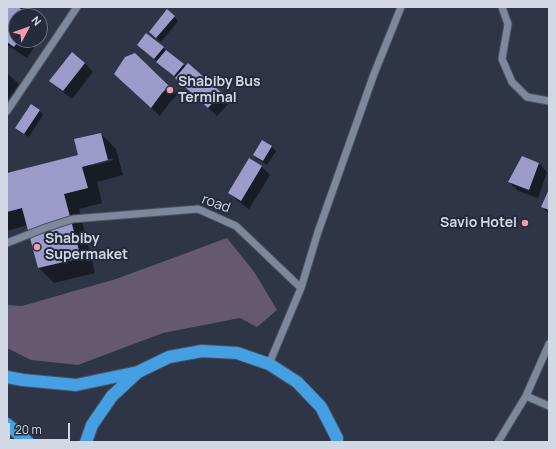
<!DOCTYPE html>
<html>
<head>
<meta charset="utf-8">
<style>
	body { margin:0 }
	#map { position:relative; width:556px; height:449px; overflow:hidden; background:#2d3547; font-family:Manrope,sans-serif }
	canvas { display:block }
	.frame { position:absolute; inset:0; border:8px solid #d2d8e3; pointer-events:none }
	.north { position:absolute; left:8px; top:8px; width:40px; height:40px; box-sizing:border-box; background:#232b3d; border:1px solid #69707f; border-radius:50%; rotate:49deg; font-size:11px; font-weight:700; line-height:16px; text-align:center; color:#d2d8e3 }
	.north::after { content:''; display:block; margin:auto; width:14px; height:18px; background:#f39aac; clip-path:polygon(50% 0,100% 100%,50% 72%,0 100%) }
	.scale { position:absolute; left:8px; top:423px; width:62px; height:18px; box-sizing:border-box; border:2px solid #d2d8e3; border-top:0; padding-left:5px; font-size:12px; line-height:14px; white-space:nowrap; color:#d2d8e3; -webkit-text-stroke:3px #232b3d; paint-order:stroke }
</style>
</head>
<body>
<div id="map">
<canvas width="556" height="449"></canvas>
<div class="frame"></div>
<div class="north">N</div>
<div class="scale">20 m</div>
</div>
<script>
const ctx = document.querySelector('canvas').getContext('2d');
ctx.lineJoin = 'round';
function fill(path, color) { ctx.fillStyle = color; ctx.fill(path, 'evenodd'); }
const poly = rows => new Path2D(rows.map(r => 'M' + r).join(''));
function trace(path, color, width, dash) { ctx.strokeStyle = color; ctx.lineWidth = width; ctx.lineCap = dash ? 'butt' : 'round'; ctx.setLineDash(dash || []); ctx.stroke(path); }
function drawText(font, color, halo, rows, align = 'center') {
  ctx.font = font + ' Manrope,sans-serif'; ctx.lineWidth = 4; ctx.setLineDash([]); ctx.textBaseline = 'middle'; ctx.strokeStyle = halo; ctx.fillStyle = color; for (const [text, x, y, turn = 0] of rows) {
    ctx.save(); ctx.translate(x, y); ctx.rotate((+turn || 0) * Math.PI / 180); ctx.textAlign = isNaN(turn) ? turn : align; if (halo) ctx.strokeText(text, 0, 0); ctx.fillText(text, 0, 0); ctx.restore();
  }
}
const green = poly([
	[227,238,255,273,277,310,257,327,240,318,163,333,78,365,31,360,7,348,7,305,22,306,116,279]
]);
const shadow = poly([
	[7,7,21,7,24,10,23,12,29,16,36,15,38,16,16,16,16,40,39,40,27,58,7,45],
	[174,16,178,21,161,42,154,36],
	[40,18,49,27,40,39],
	[146,34,186,67,221,94,230,102,217,116,185,87,176,78,177,78,142,49],
	[72,53,85,63,93,72,72,99,59,89,51,80],
	[135,54,177,95,170,102,160,116,124,83],
	[7,73,19,84,7,101],
	[39,110,43,115,29,137,21,132,17,128],
	[101,134,116,149,123,175,97,182,102,203,79,209,95,273,54,283,39,268,28,225,7,231,7,169,11,173,79,156],
	[113,158,113,160,91,166,91,164],
	[262,141,272,147,276,151,267,165,258,159,254,155],
	[539,163,547,172,538,198,518,191,509,182],
	[261,166,270,175,249,209,238,201,229,193],
	[549,192,549,214,542,207]
]);
const building = poly([
	[7,7,18,7,28,14,31,10,37,14,35,16,16,16,16,40,19,40,14,47,7,42],
	[167,9,175,16,156,38,149,32],
	[146,33,164,47,154,59,137,45],
	[166,50,184,64,174,76,156,62],
	[72,52,85,63,63,91,49,81],
	[135,53,169,86,162,93,151,108,114,74,125,57],
	[188,63,222,93,208,108,175,78],
	[31,104,40,110,24,134,15,128],
	[101,133,108,160,82,167,88,188,64,194,81,258,38,268,22,208,7,212,7,173,78,155,74,139],
	[262,140,272,146,263,161,253,155],
	[522,156,539,163,529,190,508,182],
	[249,158,262,166,241,201,228,193],
	[549,189,549,210,541,207]
]);
const minor = poly([
	[502,7,508,24,502,59,512,82,527,97,549,101],
	[7,111,77,7],
	[7,243,45,228,73,219,198,209,236,226,301,288],
	[269,364,301,288,318,232,374,74,401,7],
	[526,396,549,406],
	[498,442,526,396,549,344]
]);
const highway = poly([
	[7,377,23,380,76,385,138,372],
	[7,424,28,442],
	[86,442,92,425,112,396,138,372,169,357,202,351,237,353,269,364,297,382,321,407,337,438,337,442]
]);
const markers = [
	[170,90,4,"#f39aac"],
	[525,223,4,"#f39aac"],
	[37,247,4,"#f39aac"]
];
const poiNames = [
	["Shabiby Bus",178,82],
	["Terminal",178,98],
	["Savio Hotel",517,223,"right"],
	["Shabiby",45,239],
	["Supermaket",45,255]
];
const streetNames = [
	["road",216,204,20]
];
fill(green, '#645971');
fill(shadow, '#0007');
fill(building, '#9c9bca');
trace(minor, '#4a5160', 9);
trace(highway, '#4a5160', 14);
trace(minor, '#7e889d', 7);
trace(highway, '#449fe3', 12);
for (const [x, y, r, color] of markers) { const dot = new Path2D(); dot.arc(x, y, r, 0, 2 * Math.PI); ctx.fillStyle = color; ctx.fill(dot); trace(dot, '#232b3d', 1.5); }
drawText('bold 14px', '#d2d8e3', '#232b3d', poiNames, 'left');
drawText('14px', '#d2d8e3', '#232b3d', streetNames);
</script>
</body>
</html>
